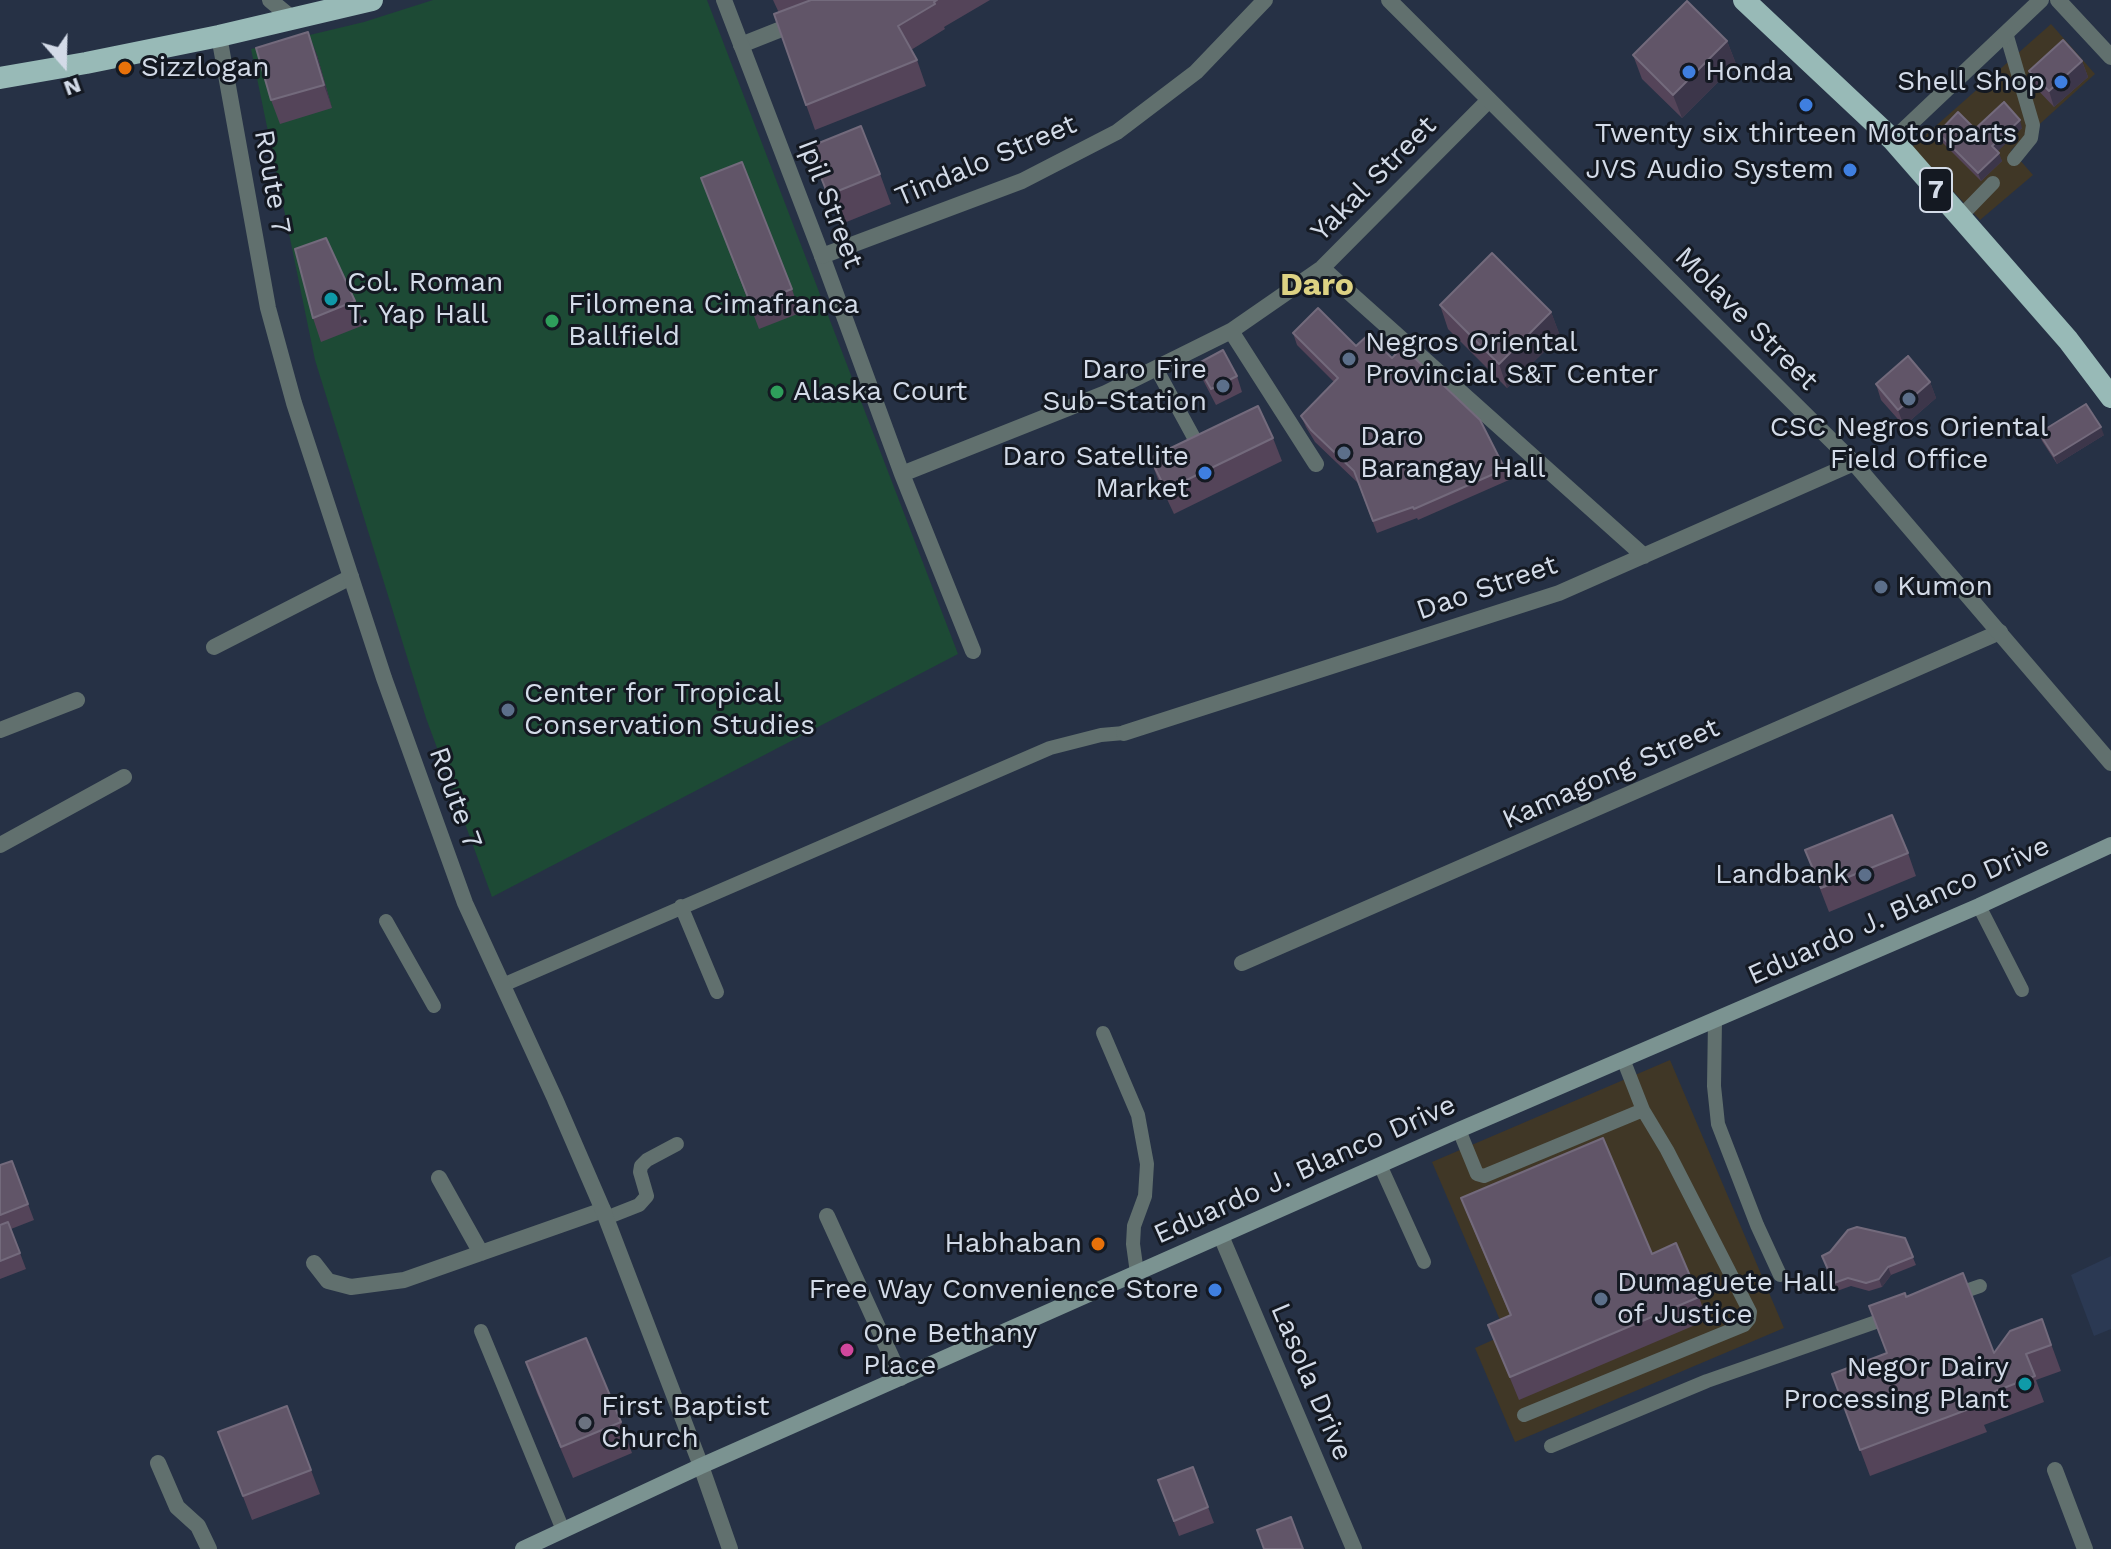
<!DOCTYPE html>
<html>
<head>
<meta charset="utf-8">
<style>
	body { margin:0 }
	#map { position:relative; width:2111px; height:1549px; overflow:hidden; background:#263145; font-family:"Work Sans",sans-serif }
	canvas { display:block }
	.north { position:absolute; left:24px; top:24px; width:80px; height:80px; -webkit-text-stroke:6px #141922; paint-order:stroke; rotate:160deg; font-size:22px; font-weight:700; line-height:32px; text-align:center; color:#d3dbe8 }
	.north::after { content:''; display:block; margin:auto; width:28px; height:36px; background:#d3dbe8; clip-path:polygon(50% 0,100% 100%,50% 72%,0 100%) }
</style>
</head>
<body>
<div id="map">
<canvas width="2111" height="1549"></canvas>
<div class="north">N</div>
</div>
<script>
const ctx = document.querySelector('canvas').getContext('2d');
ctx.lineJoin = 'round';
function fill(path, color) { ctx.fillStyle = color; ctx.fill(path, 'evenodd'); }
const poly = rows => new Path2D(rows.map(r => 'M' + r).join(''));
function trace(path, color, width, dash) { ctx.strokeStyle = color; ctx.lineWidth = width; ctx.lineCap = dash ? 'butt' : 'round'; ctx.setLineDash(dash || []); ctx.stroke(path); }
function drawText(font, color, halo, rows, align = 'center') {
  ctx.font = font + ' "Work Sans",sans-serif'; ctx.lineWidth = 6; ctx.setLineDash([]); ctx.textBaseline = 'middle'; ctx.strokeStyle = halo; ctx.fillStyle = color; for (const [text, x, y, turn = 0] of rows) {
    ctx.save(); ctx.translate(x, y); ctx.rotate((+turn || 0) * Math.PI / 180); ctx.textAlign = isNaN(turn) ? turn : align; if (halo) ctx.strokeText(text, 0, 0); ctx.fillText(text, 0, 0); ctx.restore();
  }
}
const commercial = poly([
	[2051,24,2095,74,2011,150,2033,175,1980,220,1912,147],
	[1670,1060,1784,1328,1515,1442,1475,1348,1506,1334,1432,1162]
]);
const built = poly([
	[2111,1256,2111,1329,2094,1336,2071,1275]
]);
const green = poly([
	[433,0,707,0,958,654,492,897,426,718,315,360,251,49,364,22]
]);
const service = poly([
	[2006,33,2033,125,2031,138,2014,159],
	[1960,217,1993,183],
	[1156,368,1199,447],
	[681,906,717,992],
	[1979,906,2022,990],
	[386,921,434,1006],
	[503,985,1050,748,1101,735,1124,733],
	[1715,1020,1714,1086,1718,1124,1757,1225,1780,1275],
	[1103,1033,1138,1115,1147,1164,1145,1196,1134,1226,1133,1244,1137,1273],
	[1623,1059,1643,1110],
	[1459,1130,1477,1174,1484,1176,1643,1110,1667,1150,1750,1312,1749,1319,1744,1325,1524,1415],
	[1380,1165,1424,1262],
	[606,1218,639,1205,647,1196,640,1172,641,1166,647,1160,677,1144],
	[1954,1295,1980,1286],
	[481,1331,563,1530],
	[1551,1446,1707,1381,1893,1316]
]);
const minor = poly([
	[2058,0,2111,57],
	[741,45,799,22],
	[822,256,902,474,973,651],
	[1322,268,1644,556],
	[1231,331,1316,464],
	[902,474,1106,393,1231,331,1322,268,1489,100],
	[214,647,351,577],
	[0,730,77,700],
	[1124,733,1559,593,1854,463],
	[0,845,124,777],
	[1242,963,2000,632],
	[439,1178,481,1253],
	[827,1216,901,1378],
	[1221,1236,1354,1549],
	[314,1263,328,1281,351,1287,404,1280,603,1210],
	[158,1463,177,1507,198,1526,209,1549],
	[2055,1470,2085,1549]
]);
const tertiary = poly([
	[270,0,294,20],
	[724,0,822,256,1022,181,1117,132,1196,72,1265,0],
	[1389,0,1854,463,2111,763],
	[219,36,268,308,294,403,384,678,465,903,555,1099,603,1210,701,1466,730,1549],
	[1893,140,2041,0]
]);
const secondary = poly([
	[523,1549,701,1466,1459,1130,1979,906,2111,845]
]);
const trunk = poly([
	[1744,0,1893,140,2068,340,2111,397],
	[0,78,86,63,219,36,372,0]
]);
const wall = poly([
	[773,0,990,0,944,27,945,29,911,50,917,60,926,86,815,130,774,14,779,13],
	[1727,41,1736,64,1682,118,1642,79,1633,55],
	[317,55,332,108,280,124,271,100],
	[2082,61,2088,77,2054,107,2035,87,2029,71],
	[2022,128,1997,151,2002,161,1981,181,1941,141,1938,133,1975,129],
	[809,147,880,174,891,204,839,225],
	[710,201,792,289,800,313,759,329],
	[355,301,364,325,321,342,313,318],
	[1440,305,1551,312,1560,336,1507,388,1448,329],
	[1293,333,1356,346,1505,469,1509,480,1418,520,1417,518,1377,533,1358,483,1315,442,1306,427,1301,416,1334,382,1297,345],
	[1197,364,1237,376,1242,392,1216,405,1203,380],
	[1930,382,1936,398,1904,426,1881,400,1876,384],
	[2039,433,2104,435,2057,464,2042,441],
	[1273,438,1282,461,1174,514,1159,482,1150,458],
	[1805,850,1908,853,1916,876,1829,912],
	[12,1161,34,1220,11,1229,26,1269,0,1279,0,1165],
	[1461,1198,1699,1297,1707,1320,1519,1400,1488,1325,1510,1315,1470,1221],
	[1905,1238,1916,1265,1891,1275,1882,1287,1869,1291,1851,1286,1837,1291,1822,1256],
	[1906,1297,1994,1353,2042,1319,2061,1371,2036,1380,2044,1402,1984,1425,1987,1432,1870,1476,1832,1374,1886,1353],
	[526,1362,621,1422,632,1453,573,1478,537,1393],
	[287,1406,320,1494,252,1520,218,1432],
	[1193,1467,1214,1523,1179,1536,1158,1480]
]);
const shadedWall = poly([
	[308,32,317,55,332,108,324,85],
	[1727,41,1736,64,1682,118,1673,95],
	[2082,61,2088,77,2054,107,2049,91],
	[2020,120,2022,128,1995,154,1992,146],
	[1999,153,2002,161,1981,181,1978,173],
	[1551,312,1560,336,1507,388,1499,364],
	[1930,382,1936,398,1904,426,1898,410],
	[2101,427,2104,435,2057,464,2054,456],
	[1888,1267,1891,1275,1882,1287,1879,1279]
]);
const building = poly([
	[811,0,937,0,934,2,935,4,898,26,917,60,806,105,774,14,811,0],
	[1687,1,1727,41,1673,95,1633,55,1687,1],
	[308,32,324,85,271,100,256,48,308,32],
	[2063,40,2082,61,2049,91,2029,71,2063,40],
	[2004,102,2020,120,1992,146,1999,153,1978,173,1938,133,1958,112,1975,129,2004,102],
	[861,126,880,174,828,195,809,147,861,126],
	[742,162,792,289,751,305,701,178,742,162],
	[326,238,355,301,313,318,295,249,326,238],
	[1492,253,1551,312,1499,364,1440,305,1492,253],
	[1318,308,1356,346,1368,335,1392,358,1403,347,1480,420,1505,469,1414,509,1413,507,1373,521,1354,471,1311,430,1301,416,1338,378,1293,333,1318,308],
	[1223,350,1237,376,1211,389,1197,364,1223,350],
	[1908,356,1930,382,1898,410,1876,384,1908,356],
	[2086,404,2101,427,2054,456,2039,433,2086,404],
	[1258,406,1273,438,1166,490,1150,458,1258,406],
	[1892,815,1908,853,1821,888,1805,850,1892,815],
	[1603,1138,1652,1254,1676,1243,1699,1297,1510,1377,1488,1325,1511,1315,1461,1198,1603,1138],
	[12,1161,28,1204,0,1215,0,1165,12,1161],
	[8,1222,20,1253,0,1261,0,1225,8,1222],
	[1857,1227,1905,1238,1913,1257,1888,1267,1879,1279,1866,1283,1848,1278,1834,1283,1822,1256,1830,1252,1848,1230,1857,1227],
	[1963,1273,1994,1353,2010,1331,2042,1319,2051,1345,2026,1354,2035,1376,1975,1399,1977,1406,1860,1450,1832,1374,1887,1353,1869,1306,1905,1293,1906,1297,1963,1273],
	[586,1338,621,1422,561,1447,526,1362,586,1338],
	[287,1406,311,1470,243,1496,218,1432,287,1406],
	[1193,1467,1208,1507,1174,1521,1158,1480,1193,1467],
	[1291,1517,1303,1549,1264,1549,1257,1530,1291,1517]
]);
const markers = [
	[125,68,8,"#e8710a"],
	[1689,72,8,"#3f7fe0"],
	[2061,82,8,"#3f7fe0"],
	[1806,105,8,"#3f7fe0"],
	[1850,170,8,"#3f7fe0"],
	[331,299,8,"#0f9aa8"],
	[552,321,8,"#2e9e5b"],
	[1349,359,8,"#5c6f8a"],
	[1223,386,8,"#5c6f8a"],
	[777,392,8,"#2e9e5b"],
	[1909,399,8,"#5c6f8a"],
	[1344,453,8,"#5c6f8a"],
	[1205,473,8,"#3f7fe0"],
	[1881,587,8,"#5c6f8a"],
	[508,710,8,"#5c6f8a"],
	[1865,875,8,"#5c6f8a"],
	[1098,1244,8,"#e8710a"],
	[1215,1290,8,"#3f7fe0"],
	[1601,1299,8,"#5c6f8a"],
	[847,1350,8,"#d1479c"],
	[2025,1384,8,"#0f9aa8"],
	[585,1423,8,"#6b7280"]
];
const shields = [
	[1936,190,32]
];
const shieldNames = [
	["7",1936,190]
];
const poiNames = [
	["Sizzlogan",141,68],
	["Honda",1705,72],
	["Shell Shop",2045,82,"right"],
	["Twenty six thirteen Motorparts",1806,134,"center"],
	["JVS Audio System",1834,170,"right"],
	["Col. Roman",347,283],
	["T. Yap Hall",347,315],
	["Filomena Cimafranca",568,305],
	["Ballfield",568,337],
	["Negros Oriental",1365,343],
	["Provincial S&T Center",1365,375],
	["Daro Fire",1207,370,"right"],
	["Sub-Station",1207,402,"right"],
	["Alaska Court",793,392],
	["CSC Negros Oriental",1909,428,"center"],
	["Field Office",1909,460,"center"],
	["Daro",1360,437],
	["Barangay Hall",1360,469],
	["Daro Satellite",1189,457,"right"],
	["Market",1189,489,"right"],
	["Kumon",1897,587],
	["Center for Tropical",524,694],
	["Conservation Studies",524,726],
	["Landbank",1849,875,"right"],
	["Habhaban",1082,1244,"right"],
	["Dumaguete Hall",1617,1283],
	["of Justice",1617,1315],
	["Free Way Convenience Store",1199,1290,"right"],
	["One Bethany",863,1334],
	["Place",863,1366],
	["NegOr Dairy",2009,1368,"right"],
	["Processing Plant",2009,1400,"right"],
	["First Baptist",601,1407],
	["Church",601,1439]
];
const streetNames = [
	["Tindalo Street",986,161,-23],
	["Yakal Street",1374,179,-45],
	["Route 7",272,182,80],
	["Ipil Street",830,204,69],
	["Molave Street",1746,319,45],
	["Dao Street",1487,588,-19],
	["Kamagong Street",1611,774,-24],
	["Route 7",455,798,70],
	["Eduardo J. Blanco Drive",1899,911,-24],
	["Eduardo J. Blanco Drive",1305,1170,-24],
	["Lasola Drive",1311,1382,67]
];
const quarterNames = [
	["Daro",1317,286]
];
fill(commercial, '#403726');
fill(built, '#2b3953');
fill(green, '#1d4a35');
trace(service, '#61706e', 14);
trace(minor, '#61706e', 16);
trace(tertiary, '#61706e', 16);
trace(secondary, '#7b9391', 16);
trace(trunk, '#98bab7', 22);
fill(wall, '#544459');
fill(shadedWall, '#3c364a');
fill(building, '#615568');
trace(building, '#736a7c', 2);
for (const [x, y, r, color] of markers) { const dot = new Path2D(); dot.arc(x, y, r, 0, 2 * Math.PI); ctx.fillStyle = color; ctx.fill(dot); trace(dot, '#141922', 3); }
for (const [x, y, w] of shields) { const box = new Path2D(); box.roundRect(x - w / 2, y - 22, w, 44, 6); ctx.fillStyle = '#141922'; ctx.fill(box); trace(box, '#d3dbe8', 2); }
drawText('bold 26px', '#d3dbe8', null, shieldNames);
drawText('28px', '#d3dbe8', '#141922', poiNames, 'left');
drawText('28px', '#d3dbe8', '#141922', streetNames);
drawText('bold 32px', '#ddd283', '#141922', quarterNames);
</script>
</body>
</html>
